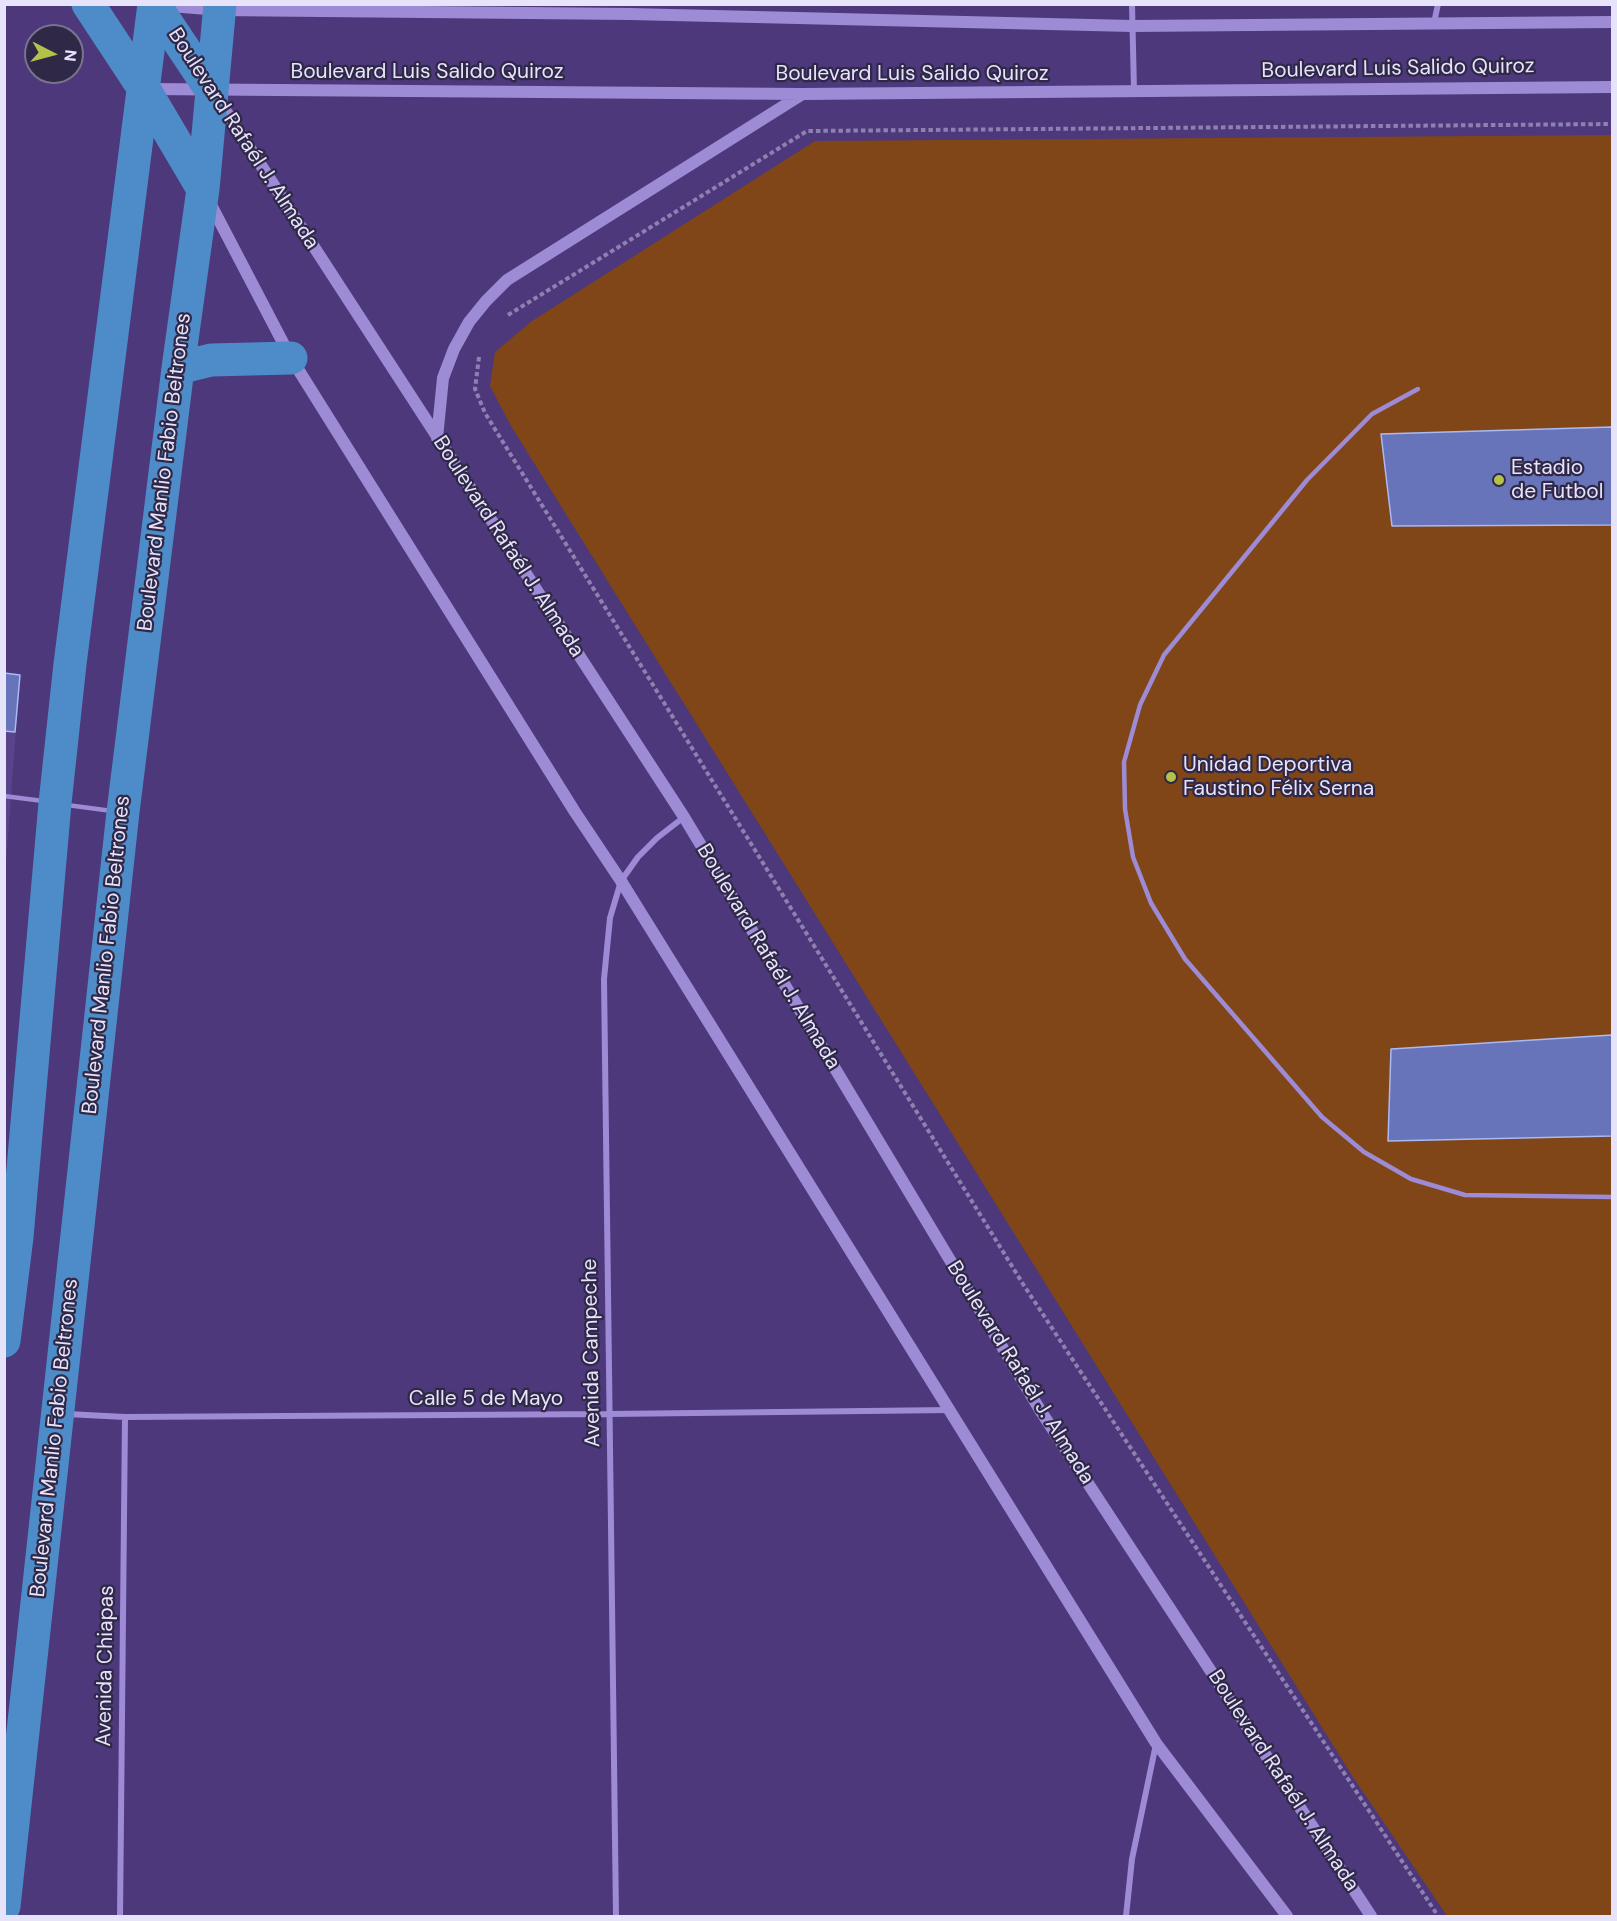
<!DOCTYPE html>
<html>
<head>
<meta charset="utf-8">
<style>
	body { margin:0 }
	#map { position:relative; width:1617px; height:1921px; overflow:hidden; background:#4c387b; font-family:"DM Sans",sans-serif }
	canvas { display:block }
	.frame { position:absolute; inset:0; border:6px solid #e7e3fb; pointer-events:none }
	.north { position:absolute; left:24px; top:24px; width:60px; height:60px; box-sizing:border-box; background:#2f2846; border:2px solid #79738e; border-radius:50%; rotate:96deg; font-size:16px; font-weight:700; line-height:24px; text-align:center; color:#e7e3fb }
	.north::after { content:''; display:block; margin:auto; width:21px; height:27px; background:#b5c249; clip-path:polygon(50% 0,100% 100%,50% 72%,0 100%) }
</style>
</head>
<body>
<div id="map">
<canvas width="1617" height="1921"></canvas>
<div class="frame"></div>
<div class="north">N</div>
</div>
<script>
const ctx = document.querySelector('canvas').getContext('2d');
ctx.lineJoin = 'round';
function fill(path, color) { ctx.fillStyle = color; ctx.fill(path, 'evenodd'); }
const poly = rows => new Path2D(rows.map(r => 'M' + r).join(''));
function trace(path, color, width, dash) { ctx.strokeStyle = color; ctx.lineWidth = width; ctx.lineCap = dash ? 'butt' : 'round'; ctx.setLineDash(dash || []); ctx.stroke(path); }
function drawText(font, color, halo, rows, align = 'center') {
  ctx.font = font + ' "DM Sans",sans-serif'; ctx.lineWidth = 4.5; ctx.setLineDash([]); ctx.textBaseline = 'middle'; ctx.strokeStyle = halo; ctx.fillStyle = color; for (const [text, x, y, turn = 0] of rows) {
    ctx.save(); ctx.translate(x, y); ctx.rotate((+turn || 0) * Math.PI / 180); ctx.textAlign = isNaN(turn) ? turn : align; if (halo) ctx.strokeText(text, 0, 0); ctx.fillText(text, 0, 0); ctx.restore();
  }
}
const built = poly([
	[5,673,20,675,6,863,5,864]
]);
const green = poly([
	[1612,135,1612,1916,1447,1916,1351,1774,511,426,490,386,495,352,532,321,815,141]
]);
const building = poly([
	[1612,427,1612,525,1392,526,1381,434,1612,427],
	[4,673,20,675,15,732,4,731,4,673],
	[1612,1035,1612,1136,1388,1141,1391,1049,1612,1035]
]);
const path = poly([
	[508,315,807,131,1612,124],
	[479,357,475,389,485,413,1023,1284,1438,1916]
]);
const lane = poly([
	[1418,389,1372,414,1307,480,1164,655,1140,705,1124,762,1125,809,1133,857,1151,903,1185,959,1322,1117,1364,1152,1411,1179,1465,1195,1612,1197],
	[4,796,43,801],
	[67,805,112,811]
]);
const street = poly([
	[1132,4,1134,91],
	[1434,23,1438,4],
	[67,1414,125,1417,610,1414,950,1410],
	[120,1916,125,1417],
	[616,1916,604,979,610,918,621,881,638,857,657,838,684,817],
	[1126,1916,1132,1859,1156,1744]
]);
const secondary = poly([
	[159,5,219,10,630,14,1132,26,1612,22],
	[147,89,802,94,1612,87],
	[218,99,684,817,1040,1410,1371,1916],
	[209,201,291,358,575,812,621,881,1156,1743,1287,1916],
	[437,438,443,378,454,349,469,322,486,301,507,280,801,95]
]);
const primary = poly([
	[88,4,144,89,203,189],
	[154,4,212,91],
	[178,368,211,360,291,358],
	[4,1341,17,1237,55,803,70,664,154,4],
	[4,1906,123,812,178,368,203,189,220,4]
]);
const markers = [
	[1499,480,6,"#b5c249"],
	[1171,777,6,"#b5c249"]
];
const streetNames = [
	["Boulevard Luis Salido Quiroz",1398,69,-1],
	["Boulevard Luis Salido Quiroz",427,72],
	["Boulevard Luis Salido Quiroz",912,74],
	["Boulevard Rafaél J. Almada",243,139,57],
	["Boulevard Manlio Fabio Beltrones",165,472,-83],
	["Boulevard Rafaél J. Almada",508,547,57],
	["Boulevard Manlio Fabio Beltrones",107,955,-84],
	["Boulevard Rafaél J. Almada",768,957,59],
	["Avenida Campeche",592,1353,-91],
	["Boulevard Rafaél J. Almada",1020,1373,58],
	["Calle 5 de Mayo",486,1399],
	["Boulevard Manlio Fabio Beltrones",55,1438,-84],
	["Avenida Chiapas",106,1666,-89],
	["Boulevard Rafaél J. Almada",1283,1781,57]
];
const poiNames = [
	["Estadio",1511,468],
	["de Futbol",1511,492],
	["Unidad Deportiva",1183,765],
	["Faustino Félix Serna",1183,789]
];
fill(built, '#59448b');
fill(green, '#804617');
fill(building, '#6774ba');
trace(building, '#acb9f5', 1.5);
trace(path, '#8e81b2', 4, [4.5, 3]);
trace(lane, '#9e8bd5', 4.5);
trace(street, '#9e8bd5', 6);
trace(secondary, '#9e8bd5', 12);
trace(primary, '#4d8cc8', 33);
for (const [x, y, r, color] of markers) { const dot = new Path2D(); dot.arc(x, y, r, 0, 2 * Math.PI); ctx.fillStyle = color; ctx.fill(dot); trace(dot, '#2f2846', 2); }
drawText('21px', '#e7e3fb', '#2f2846', streetNames);
drawText('21px', '#e7e3fb', '#2f2846', poiNames, 'left');
</script>
</body>
</html>
